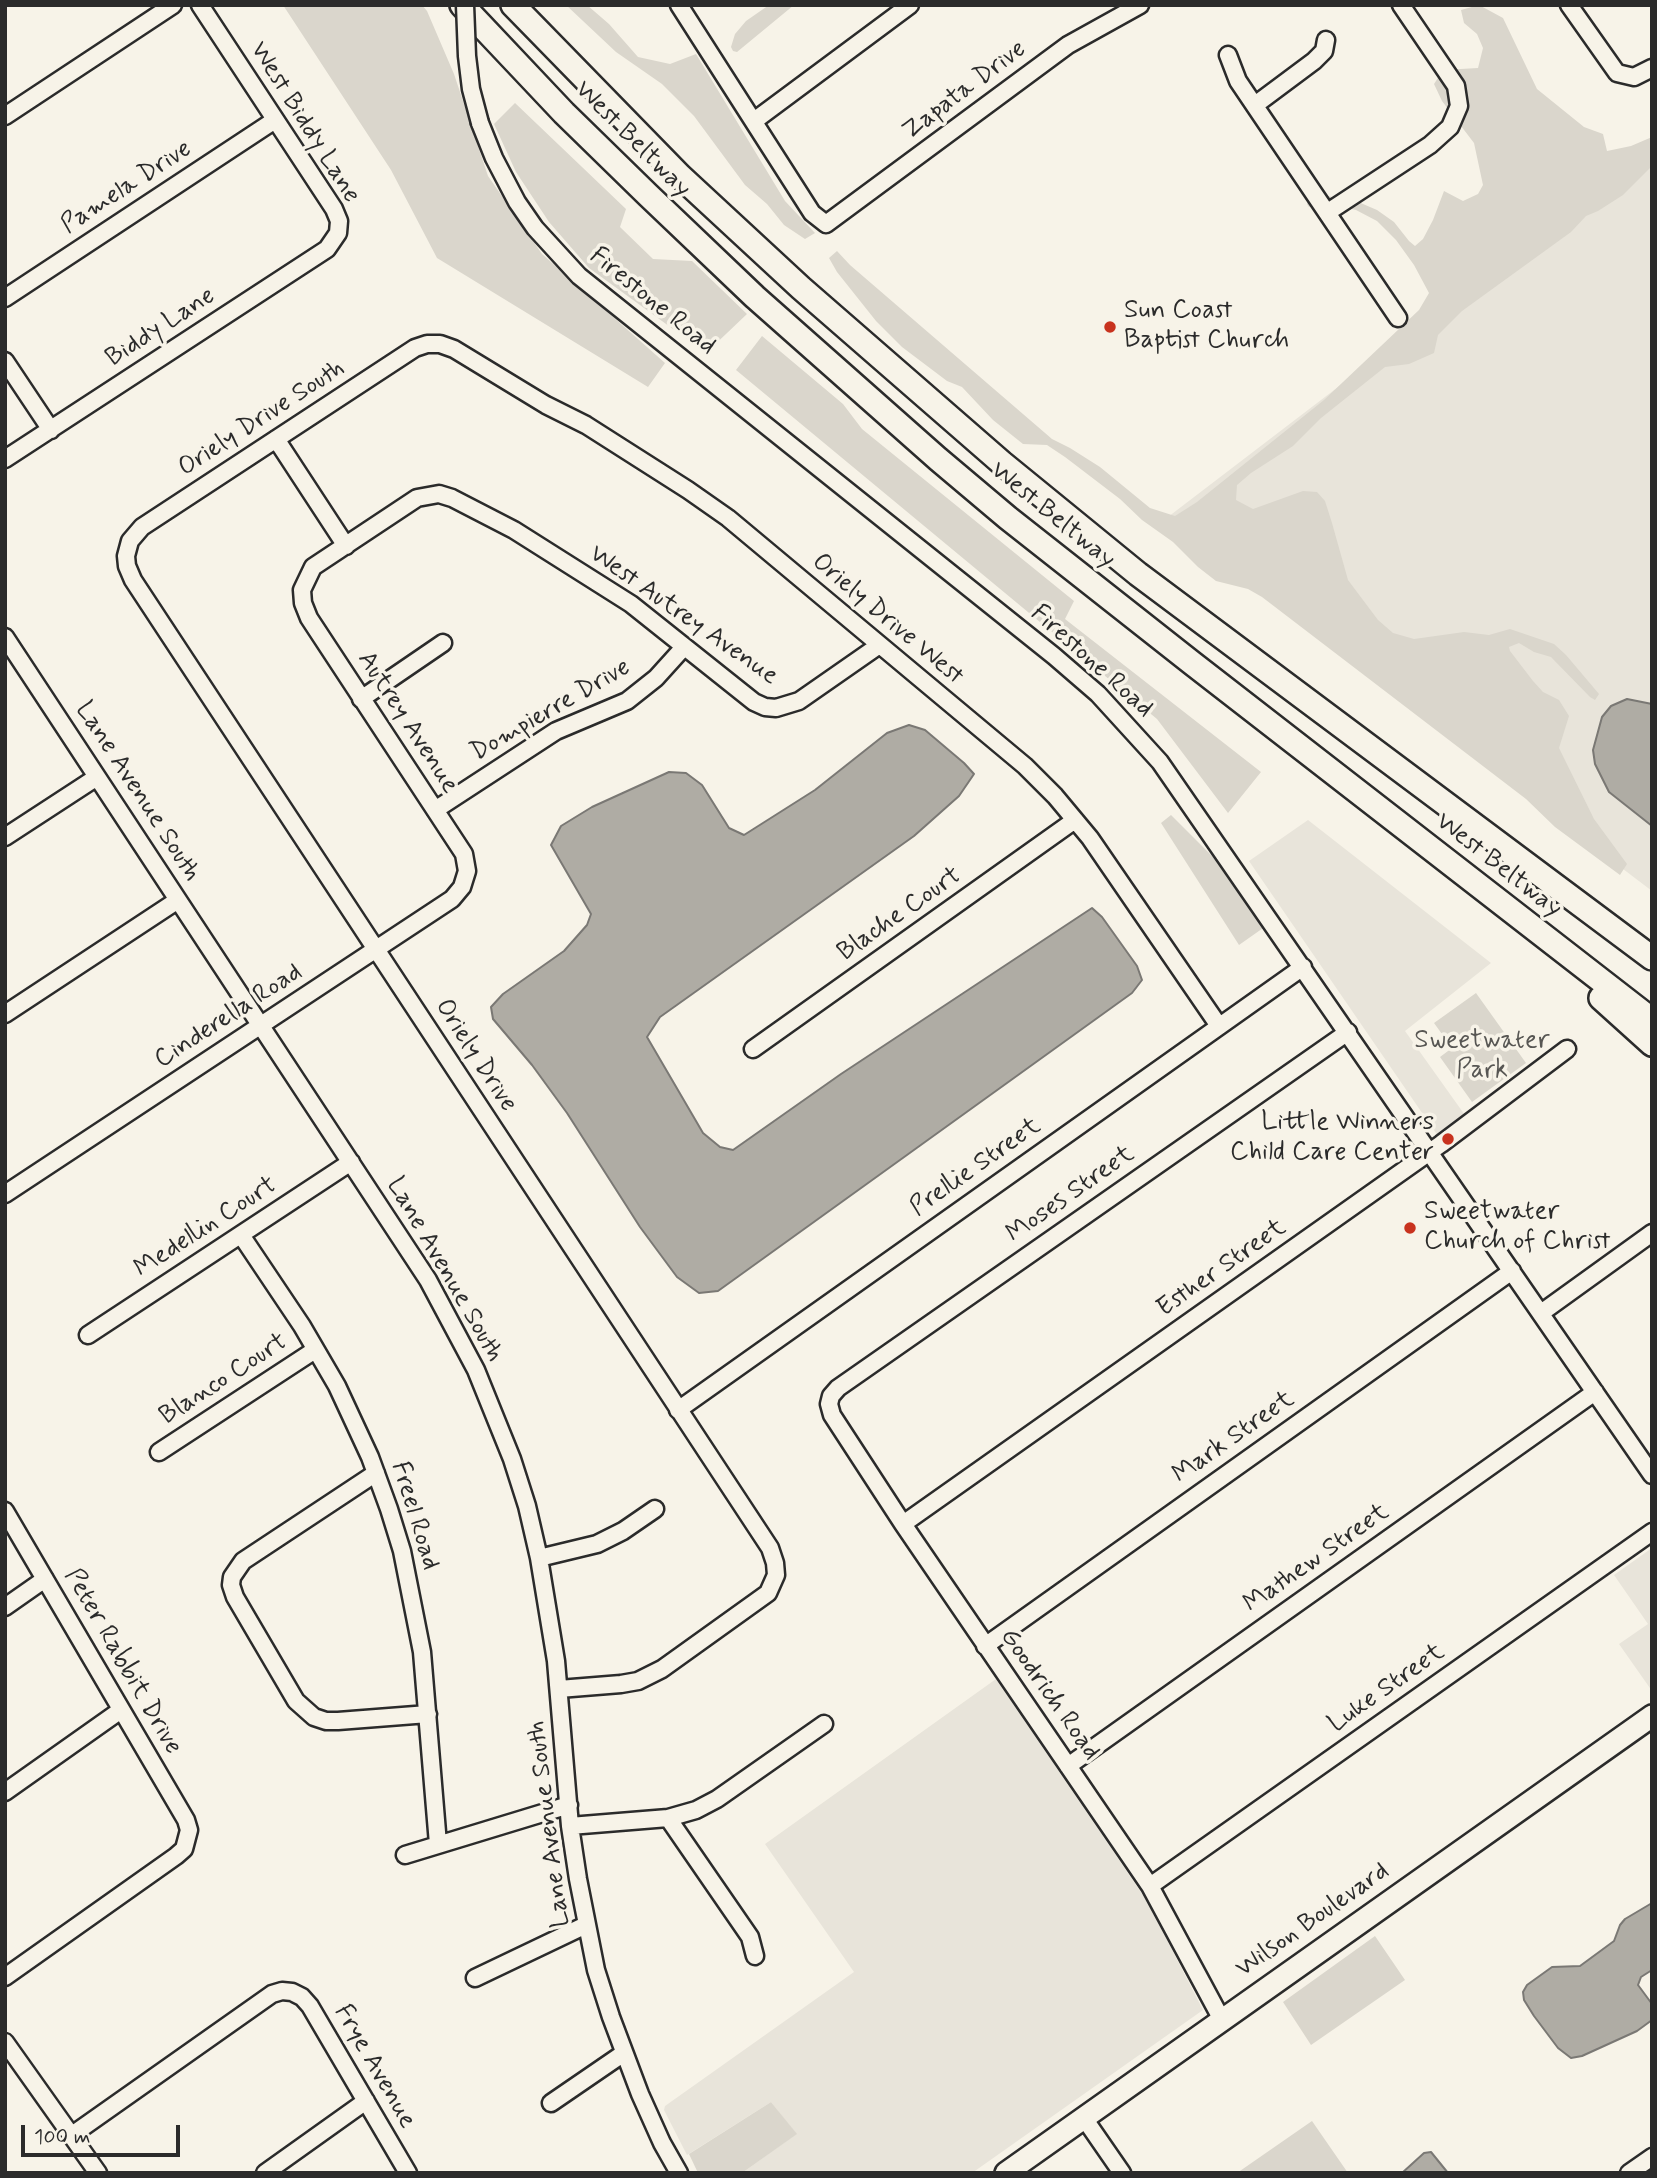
<!DOCTYPE html>
<html>
<head>
<meta charset="utf-8">
<style>
	body { margin:0 }
	#map { position:relative; width:1657px; height:2178px; overflow:hidden; background:#f7f3e8; font-family:Mynerve,sans-serif }
	canvas { display:block }
	.frame { position:absolute; inset:0; border:7px solid #2b2b2b; pointer-events:none }
	.scale { position:absolute; left:21px; top:2125px; width:159px; height:32px; box-sizing:border-box; border:4px solid #2b2b2b; border-top:0; padding-left:9px; font-size:21px; line-height:24px; white-space:nowrap; color:#2b2b2b; -webkit-text-stroke:5px #f7f3e8; paint-order:stroke }
</style>
</head>
<body>
<div id="map">
<canvas width="1657" height="2178"></canvas>
<div class="frame"></div>
<div class="scale">100 m</div>
</div>
<script>
const ctx = document.querySelector('canvas').getContext('2d');
ctx.lineJoin = 'round';
function fill(path, color) { ctx.fillStyle = color; ctx.fill(path, 'evenodd'); }
const poly = rows => new Path2D(rows.map(r => 'M' + r).join(''));
function trace(path, color, width, dash) { ctx.strokeStyle = color; ctx.lineWidth = width; ctx.lineCap = dash ? 'butt' : 'round'; ctx.setLineDash(dash || []); ctx.stroke(path); }
function drawText(font, color, halo, rows, align = 'center') {
  ctx.font = font + ' Mynerve,sans-serif'; ctx.lineWidth = 7; ctx.setLineDash([]); ctx.textBaseline = 'middle'; ctx.strokeStyle = halo; ctx.fillStyle = color; for (const [text, x, y, turn = 0] of rows) {
    ctx.save(); ctx.translate(x, y); ctx.rotate((+turn || 0) * Math.PI / 180); ctx.textAlign = isNaN(turn) ? turn : align; if (halo) ctx.strokeText(text, 0, 0); ctx.fillText(text, 0, 0); ctx.restore();
  }
}
const built = poly([
	[1652,147,1652,891,1164,520],
	[1308,820,1491,963,1405,1031,1467,1118,1440,1139,1249,861],
	[1652,1548,1652,1691,1619,1644,1648,1624,1614,1575],
	[996,1679,1147,1901,1203,2010,972,2173,742,2173,796,2134,771,2102,687,2155,664,2110,665,2106,854,1972,765,1844]
]);
const green = poly([
	[283,5,422,5,427,11,454,74,488,176,542,254,665,363,648,387,437,258,391,170],
	[566,5,587,5,609,24,638,57,670,64,696,54,785,201,815,233,805,239,784,225,767,204,745,185,694,116,662,84,616,52],
	[769,5,794,5,737,52,733,51,731,47,735,34,746,21],
	[1479,5,1503,18,1537,89,1584,127,1603,134,1607,151,1631,146,1652,137,1652,166,1623,195,1598,211,1586,216,1571,232,1462,311,1438,335,1434,353,1409,364,1385,367,1321,418,1293,446,1251,473,1237,485,1236,500,1253,509,1303,491,1317,492,1325,501,1332,523,1348,580,1378,620,1393,633,1414,639,1464,632,1489,635,1510,629,1554,644,1566,655,1599,694,1595,700,1590,697,1551,657,1534,652,1519,643,1509,647,1510,651,1533,681,1543,692,1559,700,1569,716,1559,748,1594,819,1627,864,1620,875,1555,827,1526,799,1262,597,1248,589,1216,581,1198,567,1173,542,1142,520,1120,499,1065,457,1047,445,1023,444,993,420,962,387,947,381,902,347,876,321,837,272,829,258,837,251,850,265,1052,439,1070,448,1100,467,1150,508,1175,516,1197,502,1324,400,1419,310,1429,293,1414,265,1396,240,1377,221,1356,210,1333,205,1309,207,1307,204,1309,199,1327,196,1356,201,1377,210,1394,222,1409,241,1415,246,1423,239,1433,220,1444,191,1463,201,1478,194,1483,185,1474,143,1442,101,1434,84,1443,70,1478,68,1483,48,1477,34,1464,23,1461,10],
	[515,103,626,209,620,227,653,259,692,261,747,314,706,353,589,268,549,222,516,172,494,124],
	[762,336,843,404,862,429,1074,601,1065,619,1261,772,1228,813,1157,719,736,370],
	[1171,815,1220,864,1266,926,1239,945,1161,823],
	[1476,993,1526,1063,1472,1102,1440,1057,1452,1048,1434,1023],
	[1375,1936,1405,1980,1311,2045,1283,2002],
	[771,2102,797,2134,742,2173,698,2173,689,2154],
	[1312,2121,1348,2173,1237,2173]
]);
const water = poly([
	[1627,699,1652,704,1652,826,1609,792,1595,764,1593,750,1602,717,1611,706,1627,699],
	[909,725,925,730,964,763,974,774,959,796,914,836,660,1017,647,1037,703,1133,720,1147,733,1150,841,1074,1092,908,1102,917,1137,966,1142,980,1132,993,718,1291,699,1293,677,1277,640,1227,567,1113,532,1065,493,1019,491,1007,503,994,564,951,587,925,591,914,551,845,561,826,592,807,669,772,686,773,702,785,729,828,744,835,815,790,887,733,909,725],
	[1652,1903,1652,1970,1641,1977,1638,1985,1652,2004,1652,2020,1637,2031,1582,2056,1571,2058,1558,2048,1534,2016,1524,2000,1523,1992,1527,1985,1552,1967,1580,1966,1614,1941,1620,1925,1625,1919,1652,1903],
	[1431,2152,1448,2173,1402,2173,1424,2153,1431,2152]
]);
const minor = poly([
	[679,5,812,213,826,224,1068,45,1140,5],
	[1569,5,1617,73,1634,77,1652,68],
	[1228,55,1238,81,1398,318],
	[1255,105,1314,61,1324,51,1326,40],
	[5,116,173,5],
	[754,121,910,5],
	[480,123,494,158,517,202,535,228,579,276,1054,656,1098,694,1160,762,1652,1475],
	[1328,212,1430,145,1450,127,1459,106,1456,86,1401,5],
	[5,298,275,120],
	[5,361,51,430],
	[276,439,346,546],
	[5,459,327,249,338,233,339,221,334,209,200,5],
	[5,637,428,1280,476,1370,512,1459,527,1506,539,1558,556,1661,570,1826,578,1879,596,1970,611,2017,640,2094,662,2143,679,2173],
	[361,699,443,643],
	[435,810,556,731,627,701,656,678,684,647],
	[5,837,97,777],
	[5,1014,178,900],
	[753,1049,1075,820],
	[5,1194,452,899,462,887,467,871,464,854,309,618,303,603,302,590,313,567,417,498,439,494,452,498,514,530,631,604,754,702,765,707,776,708,799,701,878,646],
	[241,1235,302,1326,337,1386,370,1457,389,1509,402,1551,422,1652,438,1844],
	[1541,1313,1652,1233],
	[88,1335,351,1162],
	[678,1410,1303,967],
	[159,1452,315,1350],
	[376,1473,243,1561,232,1577,231,1585,235,1597,296,1701,314,1717,326,1721,338,1721,428,1714],
	[5,1511,186,1820,189,1830,184,1849,176,1856,5,1977],
	[903,1524,1441,1144,1567,1049],
	[539,1558,597,1544,623,1531,655,1509],
	[5,1607,45,1579],
	[985,1646,1512,1271],
	[559,1689,621,1684,638,1681,662,1669,768,1593,776,1575,775,1563,770,1548,133,580,127,566,126,556,130,541,142,527,415,348,427,344,440,344,454,349,546,405,586,425,688,490,728,518,1025,766,1055,796,1090,838,1219,1026],
	[1068,1766,1595,1392],
	[5,1792,121,1710],
	[668,1818,750,1937,755,1956],
	[570,1826,668,1818,696,1810,717,1799,824,1724],
	[405,1855,569,1805],
	[1150,1886,1652,1532],
	[475,1978,586,1925],
	[1222,2020,1150,1886,903,1524,832,1415,829,1404,831,1396,838,1388,1348,1032],
	[5,2042,98,2173],
	[551,2103,624,2053],
	[1084,2118,1122,2173],
	[72,2135,272,1994,282,1991,292,1992,302,1997,310,2006,408,2173],
	[265,2173,366,2101],
	[1629,2173,1652,2157]
]);
const major = poly([
	[1006,2173,1652,1716]
]);
const highway = poly([
	[462,5,564,113,648,195,755,297,938,459,1008,518,1192,663,1652,1020],
	[513,5,680,176,801,288,1002,463,1138,574,1652,958],
	[1601,998,1652,1044]
]);
const minorBridge = poly([
	[465,5,467,56,471,89,480,123]
]);
const markers = [
	[1110,327,7,"#c8321e"],
	[1448,1139,7,"#c8321e"],
	[1410,1228,7,"#c8321e"]
];
const streetNames = [
	["Zapata Drive",965,91,-37],
	["West Biddy Lane",304,123,58],
	["West Beltway",632,140,45],
	["Pamela Drive",127,188,-33],
	["Firestone Road",652,302,39],
	["Biddy Lane",161,328,-33],
	["Oriely Drive South",262,419,-33],
	["West Beltway",1052,516,39],
	["West Autrey Avenue",683,616,35],
	["Oriely Drive West",887,620,40],
	["Firestone Road",1091,662,42],
	["Dompierre Drive",551,711,-30],
	["Autrey Avenue",407,723,57],
	["Lane Avenue South",137,792,57],
	["West Beltway",1498,866,38],
	["Blache Court",900,915,-35],
	["Cinderella Road",229,1017,-33],
	["Oriely Drive",475,1056,57],
	["Prellie Street",976,1168,-35],
	["Moses Street",1071,1195,-35],
	["Medellin Court",206,1228,-33],
	["Esther Street",1222,1269,-35],
	["Lane Avenue South",444,1270,60],
	["Blanco Court",224,1380,-33],
	["Mark Street",1234,1438,-35],
	["Freel Road",414,1516,73],
	["Mathew Street",1317,1559,-35],
	["Peter Rabbit Drive",122,1662,60],
	["Luke Street",1387,1689,-35],
	["Goodrich Road",1049,1695,55],
	["Lane Avenue South",550,1824,-97],
	["Wilson Boulevard",1313,1921,-35],
	["Frye Avenue",374,2067,60]
];
const poiNames = [
	["Sun Coast",1124,312],
	["Baptist Church",1124,342],
	["Little Winners",1434,1124,"right"],
	["Child Care Center",1434,1154,"right"],
	["Sweetwater",1424,1213],
	["Church of Christ",1424,1243]
];
const parkNames = [
	["Sweetwater",1482,1042],
	["Park",1482,1072]
];
fill(built, '#e8e4da');
fill(green, '#dad6cc');
fill(water, '#afaca4');
trace(water, '#7a7874', 2);
trace(minor, '#2b2b2b', 21);
trace(major, '#2b2b2b', 26);
trace(highway, '#2b2b2b', 28);
trace(minor, '#f7f3e8', 16);
trace(major, '#f7f3e8', 21);
trace(highway, '#f7f3e8', 23);
trace(minorBridge, '#2b2b2b', 21, []);
trace(minorBridge, '#f7f3e8', 16);
for (const [x, y, r, color] of markers) { const dot = new Path2D(); dot.arc(x, y, r, 0, 2 * Math.PI); ctx.fillStyle = color; ctx.fill(dot); trace(dot, '#f7f3e8', 2.5); }
drawText('26px', '#2b2b2b', '#f7f3e8', streetNames);
drawText('26px', '#2b2b2b', '#f7f3e8', poiNames, 'left');
drawText('26px', '#575653', '#f7f3e8', parkNames);
</script>
</body>
</html>
